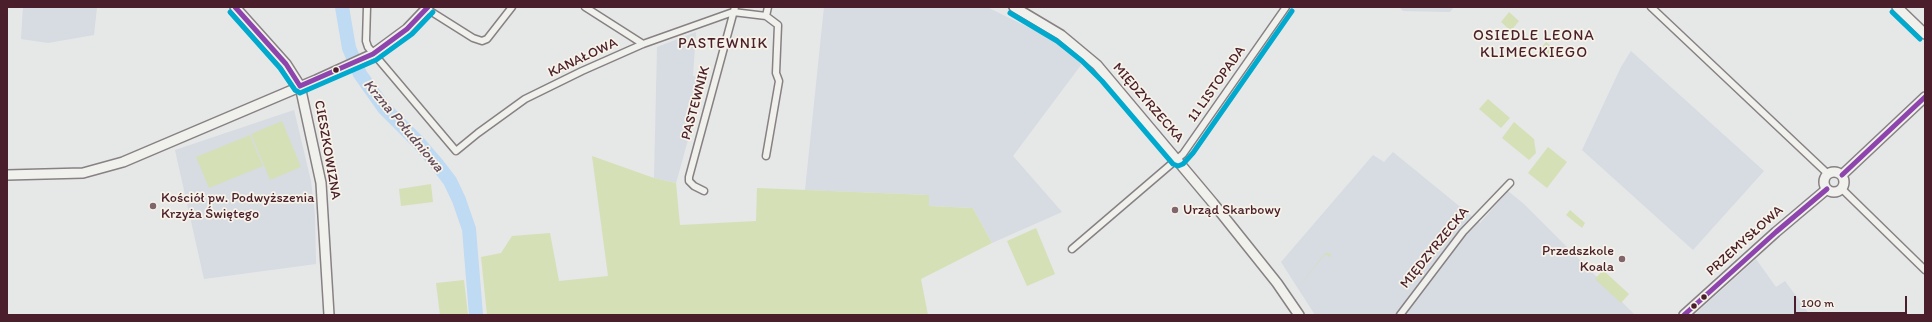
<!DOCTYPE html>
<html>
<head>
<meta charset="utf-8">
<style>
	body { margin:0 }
	#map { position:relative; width:1932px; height:322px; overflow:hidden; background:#e6e7e7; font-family:Itim,sans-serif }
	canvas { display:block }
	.frame { position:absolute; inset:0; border:8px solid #4a1f2b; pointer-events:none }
	.scale { position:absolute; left:1794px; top:296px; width:113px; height:18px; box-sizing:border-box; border:2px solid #4a1f2b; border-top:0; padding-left:5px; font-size:12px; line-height:14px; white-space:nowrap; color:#4a1f2b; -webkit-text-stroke:3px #f7f3e8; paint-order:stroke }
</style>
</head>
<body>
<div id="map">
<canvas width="1932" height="322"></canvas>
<div class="frame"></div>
<div class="scale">100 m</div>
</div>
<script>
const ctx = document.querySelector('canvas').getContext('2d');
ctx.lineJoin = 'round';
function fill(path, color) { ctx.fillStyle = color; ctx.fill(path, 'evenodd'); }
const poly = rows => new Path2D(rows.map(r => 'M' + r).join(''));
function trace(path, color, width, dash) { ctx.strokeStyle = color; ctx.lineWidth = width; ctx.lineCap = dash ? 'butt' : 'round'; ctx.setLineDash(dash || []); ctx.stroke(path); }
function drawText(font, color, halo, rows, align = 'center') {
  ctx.font = font + ' Itim,sans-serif'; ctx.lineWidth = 3.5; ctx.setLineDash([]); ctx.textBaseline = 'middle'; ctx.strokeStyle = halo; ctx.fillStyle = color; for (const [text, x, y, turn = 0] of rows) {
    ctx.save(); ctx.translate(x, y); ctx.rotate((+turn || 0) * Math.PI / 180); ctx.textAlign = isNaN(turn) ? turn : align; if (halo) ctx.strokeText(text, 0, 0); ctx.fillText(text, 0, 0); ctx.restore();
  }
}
const built = poly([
	[23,7,97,7,94,35,48,43,21,39],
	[824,7,987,7,1058,42,1084,61,1013,156,1062,212,992,243,973,208,929,206,929,195,805,190],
	[1399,7,1454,7,1450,12,1403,11],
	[696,32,693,76,705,79,676,183,654,178,657,47],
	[1631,51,1764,171,1693,250,1582,150,1621,67],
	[294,110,311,181,315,215,316,264,204,279,175,150],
	[1393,152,1480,223,1508,191,1524,204,1635,315,1315,315,1281,262,1373,155,1384,162],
	[1756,259,1776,287,1785,281,1810,315,1694,315]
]);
const green = poly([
	[1509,12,1519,21,1511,31,1501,22],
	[1546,42,1555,50,1549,58,1540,50],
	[1488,99,1510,118,1501,128,1479,109],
	[282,121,301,167,270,180,251,134],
	[1514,122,1534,139,1536,153,1529,160,1502,138],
	[250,135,263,166,209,188,196,157],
	[1548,147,1567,162,1547,188,1528,173],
	[592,156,654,178,676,183,680,225,756,221,757,188,929,195,929,206,973,208,992,243,921,279,928,315,487,315,481,257,501,253,512,236,550,233,559,281,608,276],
	[431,184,433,202,401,206,399,189],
	[1570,210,1585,223,1582,228,1566,215],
	[1036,228,1055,274,1027,286,1007,241],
	[1327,253,1331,254,1330,257,1325,254,1299,287,1324,254],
	[1603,270,1629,294,1621,303,1595,279],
	[464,280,468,315,440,315,436,283]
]);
const river = poly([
	[342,7,349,48,360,74,384,108,418,142,437,164,450,181,459,200,469,229,476,315]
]);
const street = poly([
	[367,7,366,41,368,47,456,151,478,133,525,99,582,71,643,44,733,12,766,16,778,25,776,73,779,81,766,156],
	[585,7,643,44],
	[1651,7,1828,174],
	[427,9,473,38,482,41,487,39,512,7],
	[766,16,768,7],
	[1842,189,1925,270],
	[704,191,694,186,689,181,689,177,735,7],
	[1072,249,1183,154,1286,7],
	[1400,315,1463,232,1510,183]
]);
const secondary = poly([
	[235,7,286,64,300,86,321,183,329,315],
	[1014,7,1061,35,1097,65,1213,203,1277,283,1299,315],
	[1897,7,1925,34],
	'1824 182a10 10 0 1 1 20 0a10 10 0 1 1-20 0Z',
	[7,175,83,173,123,162,316,80,373,54,407,29,428,7],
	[1842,175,1925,97],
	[1684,315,1776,232,1827,189]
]);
const bus1 = poly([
	[235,7,286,64,300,86],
	[300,86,373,54,407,29,428,7],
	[1842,175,1925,97],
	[1684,315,1776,232,1827,189]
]);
const bus2 = poly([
	[230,12,280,68,295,90,300,93,376,60,412,34,433,12],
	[1892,12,1920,39],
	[1010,13,1057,41,1082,61,1102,81,1173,164,1178,166,1183,164,1193,153,1292,11]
]);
const markers = [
	[336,70,3.5,"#4a1f2b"],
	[153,206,4,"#81656d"],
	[1175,210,4,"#81656d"],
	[1622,259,4,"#81656d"],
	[1704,297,3.5,"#4a1f2b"],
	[1694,306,3.5,"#4a1f2b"]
];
const streetNames = [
	["KANAŁOWA",583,58,-25],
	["11 LISTOPADA",1217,84,-55],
	["PASTEWNIK",696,103,-75],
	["MIĘDZYRZECKA",1148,103,49],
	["CIESZKOWIZNA",327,150,80],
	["PRZEMYSŁOWA",1745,241,-42],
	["MIĘDZYRZECKA",1435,248,-51]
];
const poiNames = [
	["Kościół pw. Podwyższenia",161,198],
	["Krzyża Świętego",161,214],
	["Urząd Skarbowy",1183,210],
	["Przedszkole",1614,251,"right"],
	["Koala",1614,267,"right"]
];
const neighbourhoodNames = [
	["OSIEDLE LEONA",1534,36],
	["KLIMECKIEGO",1534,53],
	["PASTEWNIK",723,44]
];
const waterNames = [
	["Krzna Południowa",403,126,50]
];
fill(built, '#d7dbe2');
fill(green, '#d5e0b7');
trace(river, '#bfdaf3', 14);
trace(street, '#888183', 9);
trace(secondary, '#888183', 12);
trace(street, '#f0f0ec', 6);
trace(secondary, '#f0f0ec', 9);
trace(bus1, '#8e44ad', 5);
trace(bus2, '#00a9ce', 5);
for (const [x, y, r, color] of markers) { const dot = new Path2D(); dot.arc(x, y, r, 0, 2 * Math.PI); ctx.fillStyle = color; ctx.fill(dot); trace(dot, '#f7f3e8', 1.5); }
drawText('14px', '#4a1f2b', '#f7f3e8', streetNames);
drawText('14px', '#4a1f2b', '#f7f3e8', poiNames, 'left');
ctx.letterSpacing = '1px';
drawText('15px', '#4a1f2b', '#f7f3e8', neighbourhoodNames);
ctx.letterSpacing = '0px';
drawText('italic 15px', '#634c5e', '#f7f3e8', waterNames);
</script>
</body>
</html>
